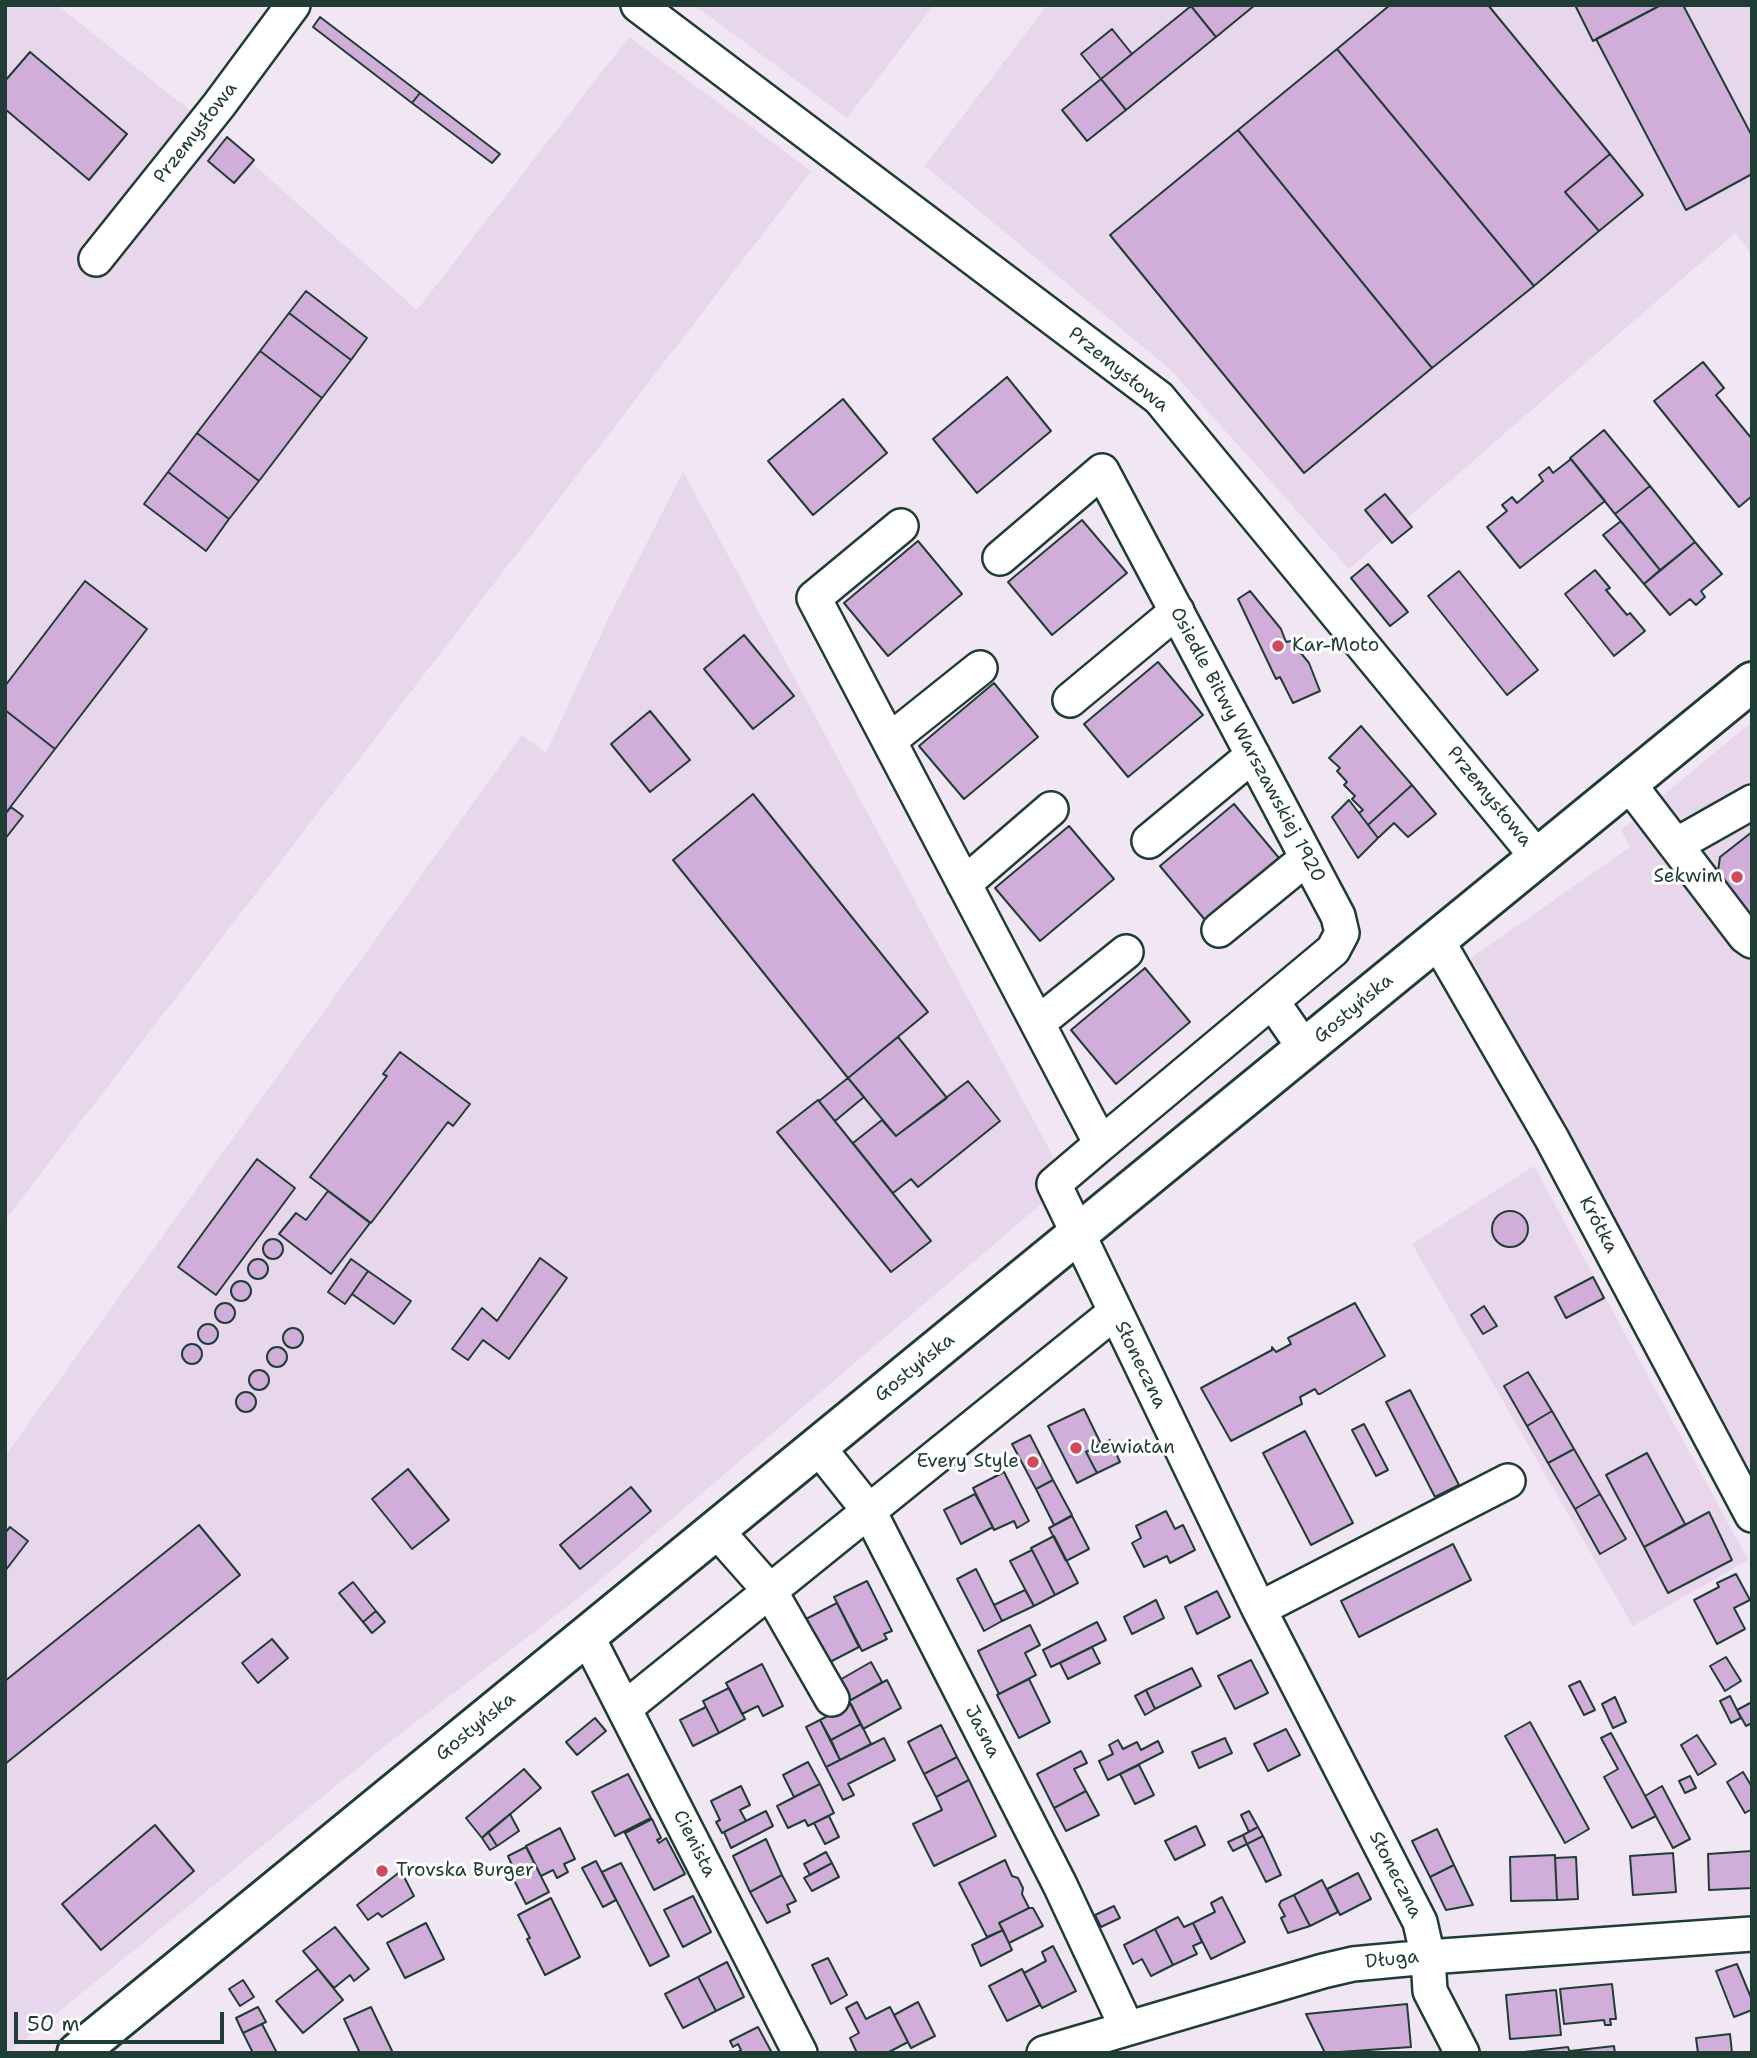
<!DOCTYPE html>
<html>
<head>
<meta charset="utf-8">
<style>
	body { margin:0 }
	#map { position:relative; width:1757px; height:2058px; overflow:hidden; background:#f1e7f4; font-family:"Shantell Sans",sans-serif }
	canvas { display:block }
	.frame { position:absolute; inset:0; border:7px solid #1f3d34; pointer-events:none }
	.scale { position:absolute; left:14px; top:2012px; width:210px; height:32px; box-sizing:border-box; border:4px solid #1f3d34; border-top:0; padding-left:9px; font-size:21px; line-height:24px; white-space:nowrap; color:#1f3d34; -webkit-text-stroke:5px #fff; paint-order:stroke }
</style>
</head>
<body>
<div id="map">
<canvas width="1757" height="2058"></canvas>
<div class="frame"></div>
<div class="scale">50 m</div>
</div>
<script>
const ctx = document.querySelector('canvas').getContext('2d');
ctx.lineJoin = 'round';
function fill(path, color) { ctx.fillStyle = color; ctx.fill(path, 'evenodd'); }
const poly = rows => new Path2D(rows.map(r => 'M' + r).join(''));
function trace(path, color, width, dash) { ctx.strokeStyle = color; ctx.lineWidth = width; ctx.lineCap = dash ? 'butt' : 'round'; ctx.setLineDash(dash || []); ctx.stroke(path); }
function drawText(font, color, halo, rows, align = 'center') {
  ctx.font = font + ' "Shantell Sans",sans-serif'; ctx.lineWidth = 6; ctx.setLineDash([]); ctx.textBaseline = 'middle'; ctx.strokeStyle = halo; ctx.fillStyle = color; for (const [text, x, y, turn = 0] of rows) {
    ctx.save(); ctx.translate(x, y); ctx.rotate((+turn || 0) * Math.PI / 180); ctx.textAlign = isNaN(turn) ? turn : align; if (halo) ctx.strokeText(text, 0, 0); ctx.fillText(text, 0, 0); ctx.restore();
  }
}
const built = poly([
	[5,5,57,5,217,132,417,310,629,37,811,171,5,1220],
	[694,5,934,5,847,118],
	[1047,5,1752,5,1752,254,1735,233,1349,569,1171,370,925,166],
	[683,472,1067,1182,585,1593,391,1741,8,2053,5,2053,5,1456,522,735,546,753,611,613],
	[1752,722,1752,1491,1471,958,1630,847,1621,830],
	[1534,1166,1748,1560,1633,1626,1412,1244]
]);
const building = poly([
	[1192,5,1255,5,1216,37,1191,6,1192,5],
	[1390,5,1488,5,1610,154,1565,192,1599,231,1534,286,1337,49,1390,5],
	[1575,5,1661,5,1593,41,1575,5],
	[1661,5,1683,5,1752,136,1752,174,1686,210,1596,39,1661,5],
	[1191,6,1216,37,1126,110,1101,79,1191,6],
	[320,17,420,93,412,103,313,27,320,17],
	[1112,29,1132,54,1101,79,1081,54,1112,29],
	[1337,49,1534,286,1432,368,1238,130,1337,49],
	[30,52,127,134,89,180,5,109,5,81,30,52],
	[1101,79,1126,110,1087,141,1062,110,1101,79],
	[420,93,500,154,492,163,412,103,420,93],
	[1238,130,1432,368,1304,473,1110,235,1238,130],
	[227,137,254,160,234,183,208,161,227,137],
	[1610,154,1643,195,1599,231,1565,192,1610,154],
	[306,291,367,338,351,360,289,313,306,291],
	[289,313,351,360,322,398,260,351,289,313],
	[260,351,322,398,259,481,197,433,260,351],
	[1703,362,1724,388,1716,395,1752,439,1752,496,1739,507,1654,401,1703,362],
	[1007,377,1051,431,977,493,933,439,1007,377],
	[843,399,887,453,813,515,768,461,843,399],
	[1604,430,1650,486,1615,514,1570,458,1604,430],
	[197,433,259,481,229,519,168,472,197,433],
	[1571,459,1605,501,1520,568,1487,527,1507,511,1502,505,1512,497,1517,503,1543,481,1539,475,1549,467,1553,473,1571,459],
	[168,472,229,519,206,551,144,504,168,472],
	[1650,486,1695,542,1660,570,1615,514,1650,486],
	[1385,494,1412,527,1392,543,1365,510,1385,494],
	[1082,520,1127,573,1052,635,1008,582,1082,520],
	[1621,521,1660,570,1644,584,1603,535,1621,521],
	[918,541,962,594,888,656,844,603,918,541],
	[1695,542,1722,574,1701,591,1705,597,1696,605,1690,599,1670,615,1644,584,1695,542],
	[1368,564,1408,612,1390,626,1351,578,1368,564],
	[1595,570,1610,588,1606,590,1627,615,1630,613,1645,631,1614,656,1565,594,1595,570],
	[1459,571,1538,670,1507,695,1428,596,1459,571],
	[85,581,147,629,55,749,5,710,5,686,85,581],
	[1250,591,1281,629,1286,642,1291,641,1309,663,1320,691,1293,703,1280,677,1276,679,1238,599,1250,591],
	[744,635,794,696,753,729,704,669,744,635],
	[1158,662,1203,715,1128,777,1084,724,1158,662],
	[994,683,1038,737,964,799,919,746,994,683],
	[5,710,55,749,5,814,5,710],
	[650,711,690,760,650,792,611,744,650,711],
	[1361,726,1412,785,1368,825,1359,813,1363,810,1352,799,1355,796,1344,785,1347,782,1337,771,1340,768,1329,758,1361,726],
	[1412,785,1436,814,1408,837,1394,823,1378,838,1368,825,1412,785],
	[753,794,928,1012,848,1078,673,860,753,794],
	[1349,800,1378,838,1358,858,1332,817,1349,800],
	[1234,804,1279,858,1205,920,1160,866,1234,804],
	[11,807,23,816,5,839,5,814,11,807],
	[1069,826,1114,879,1040,941,995,888,1069,826],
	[1752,832,1752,918,1726,885,1727,883,1718,871,1720,857,1752,832],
	[1145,968,1190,1022,1116,1084,1071,1030,1145,968],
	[898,1037,947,1098,896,1136,848,1078,898,1037],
	[400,1052,470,1104,453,1126,448,1122,371,1223,310,1177,387,1076,383,1074,400,1052],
	[848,1078,864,1097,835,1121,819,1101,848,1078],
	[968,1081,1000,1121,918,1187,911,1179,893,1193,853,1143,882,1120,896,1136,968,1081],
	[818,1100,931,1241,891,1272,777,1132,818,1100],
	[257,1159,295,1188,216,1295,178,1267,257,1159],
	[328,1191,370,1223,331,1274,279,1234,296,1213,306,1220,328,1191],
	'1492 1229a18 18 0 1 1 36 0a18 18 0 1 1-36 0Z',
	'263 1249a10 10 0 1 1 20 0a10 10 0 1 1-20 0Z',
	[540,1258,567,1278,509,1359,483,1340,468,1360,452,1349,482,1308,497,1321,540,1258],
	[351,1259,368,1271,345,1304,328,1292,351,1259],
	'248 1269a10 10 0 1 1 20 0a10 10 0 1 1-20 0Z',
	[368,1271,411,1301,394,1324,352,1294,368,1271],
	[1593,1277,1604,1298,1566,1318,1555,1297,1593,1277],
	'231 1291a10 10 0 1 1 20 0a10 10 0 1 1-20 0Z',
	[1355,1303,1385,1356,1320,1394,1318,1394,1315,1389,1300,1397,1302,1404,1231,1441,1201,1388,1272,1350,1272,1347,1276,1352,1291,1344,1288,1338,1355,1303],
	'215 1313a10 10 0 1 1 20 0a10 10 0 1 1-20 0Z',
	[1484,1306,1497,1326,1483,1334,1471,1315,1484,1306],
	'198 1334a10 10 0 1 1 20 0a10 10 0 1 1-20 0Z',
	'283 1338a10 10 0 1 1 20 0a10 10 0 1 1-20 0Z',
	'182 1354a10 10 0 1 1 20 0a10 10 0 1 1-20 0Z',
	'267 1357a10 10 0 1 1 20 0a10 10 0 1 1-20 0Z',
	'249 1380a10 10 0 1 1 20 0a10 10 0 1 1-20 0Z',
	[1528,1372,1552,1411,1527,1426,1504,1386,1528,1372],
	[1410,1390,1459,1485,1435,1497,1386,1402,1410,1390],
	'236 1402a10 10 0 1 1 20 0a10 10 0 1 1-20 0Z',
	[1084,1409,1101,1444,1086,1452,1097,1473,1077,1483,1048,1426,1084,1409],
	[1552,1411,1574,1449,1548,1463,1527,1426,1552,1411],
	[1364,1424,1388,1470,1376,1476,1352,1430,1364,1424],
	[1305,1431,1353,1523,1311,1545,1263,1453,1305,1431],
	[1030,1435,1053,1480,1036,1489,1012,1444,1030,1435],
	[1110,1440,1120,1462,1097,1473,1086,1452,1110,1440],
	[1574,1449,1600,1494,1575,1509,1548,1463,1574,1449],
	[1647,1453,1685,1524,1644,1547,1606,1475,1647,1453],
	[408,1469,449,1520,412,1549,372,1499,408,1469],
	[1004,1472,1029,1521,1017,1528,1014,1521,994,1530,973,1488,1004,1472],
	[1053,1480,1072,1515,1054,1525,1036,1489,1053,1480],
	[631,1487,651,1511,580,1569,560,1545,631,1487],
	[975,1494,993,1527,961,1544,944,1510,975,1494],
	[1600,1494,1626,1539,1600,1554,1575,1509,1600,1494],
	[1166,1511,1175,1529,1183,1525,1195,1550,1170,1563,1167,1556,1144,1567,1132,1543,1141,1538,1136,1526,1166,1511],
	[1709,1512,1732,1560,1668,1593,1644,1547,1709,1512],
	[1072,1516,1089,1549,1066,1561,1049,1528,1072,1516],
	[199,1525,240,1575,5,1764,5,1681,199,1525],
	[10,1527,28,1541,5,1571,5,1533,10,1527],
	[1054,1536,1078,1583,1055,1595,1031,1548,1054,1536],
	[1453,1544,1471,1580,1359,1637,1341,1601,1453,1544],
	[1032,1550,1055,1595,1034,1606,1010,1561,1032,1550],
	[976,1569,1002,1621,984,1631,957,1579,976,1569],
	[1736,1574,1750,1600,1734,1608,1745,1629,1717,1644,1694,1600,1719,1587,1717,1583,1736,1574],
	[867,1581,892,1631,884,1634,887,1639,862,1651,834,1597,867,1581],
	[353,1582,376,1611,363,1622,339,1593,353,1582],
	[1025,1590,1034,1606,1002,1621,994,1605,1025,1590],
	[1217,1591,1230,1617,1197,1634,1185,1607,1217,1591],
	[1156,1600,1164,1618,1132,1634,1124,1617,1156,1600],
	[837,1603,859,1647,828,1663,806,1619,837,1603],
	[376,1611,385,1622,372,1633,363,1622,376,1611],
	[1097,1622,1106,1640,1051,1667,1043,1650,1097,1622],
	[1030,1625,1040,1645,1025,1653,1036,1675,999,1694,978,1651,1030,1625],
	[272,1639,288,1658,258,1683,242,1663,272,1639],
	[1092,1647,1100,1663,1068,1679,1060,1663,1092,1647],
	[1726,1657,1741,1681,1725,1691,1710,1666,1726,1657],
	[1251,1660,1268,1693,1235,1709,1218,1676,1251,1660],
	[871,1662,882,1682,849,1701,838,1681,871,1662],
	[762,1664,783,1706,763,1716,758,1706,742,1714,726,1683,762,1664],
	[1192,1668,1201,1686,1155,1709,1146,1690,1192,1668],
	[1029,1679,1050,1722,1019,1738,997,1695,1029,1679],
	[887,1680,901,1708,863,1729,849,1701,887,1680],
	[1580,1681,1595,1710,1584,1715,1569,1686,1580,1681],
	[729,1688,745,1719,719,1733,703,1701,729,1688],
	[1146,1690,1155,1709,1145,1715,1135,1696,1146,1690],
	[1730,1696,1741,1718,1731,1723,1720,1701,1730,1696],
	[1615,1697,1626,1722,1613,1728,1602,1704,1615,1697],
	[1752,1702,1752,1723,1746,1726,1737,1710,1752,1702],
	[851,1704,861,1724,831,1740,820,1720,851,1704],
	[706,1707,719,1733,693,1746,680,1720,706,1707],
	[595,1718,606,1731,577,1755,566,1742,595,1718],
	[820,1720,840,1760,826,1767,806,1727,820,1720],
	[1530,1722,1589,1829,1565,1843,1505,1736,1530,1722],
	[861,1724,871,1744,840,1760,831,1740,861,1724],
	[941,1725,957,1757,924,1774,908,1742,941,1725],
	[1286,1729,1300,1755,1268,1771,1254,1744,1286,1729],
	[1611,1733,1656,1816,1632,1828,1604,1777,1618,1769,1601,1738,1611,1733],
	[1697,1735,1716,1764,1698,1775,1681,1745,1697,1735],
	[884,1738,895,1760,848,1784,854,1795,843,1800,826,1767,884,1738],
	[1225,1738,1232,1753,1199,1768,1192,1752,1225,1738],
	[1118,1740,1123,1749,1137,1742,1141,1750,1158,1741,1163,1752,1108,1780,1099,1761,1113,1754,1109,1745,1118,1740],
	[1081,1751,1087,1763,1074,1769,1086,1791,1054,1808,1037,1774,1081,1751],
	[957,1757,969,1780,936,1797,924,1774,957,1757],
	[808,1762,820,1784,794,1797,783,1775,808,1762],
	[1139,1765,1154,1795,1135,1804,1120,1774,1139,1765],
	[524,1769,541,1788,482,1838,466,1818,524,1769],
	[1743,1772,1752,1787,1752,1809,1745,1813,1727,1782,1743,1772],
	[628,1774,651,1818,615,1836,592,1792,628,1774],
	[1690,1776,1696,1788,1685,1793,1679,1781,1690,1776],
	[969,1780,996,1836,934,1866,913,1824,942,1810,936,1797,969,1780],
	[820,1784,834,1813,808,1826,805,1820,788,1828,777,1806,820,1784],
	[741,1786,750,1805,740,1810,746,1821,722,1833,716,1822,720,1820,711,1801,741,1786],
	[1662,1786,1690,1839,1673,1848,1645,1796,1662,1786],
	[1086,1791,1099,1815,1066,1831,1054,1808,1086,1791],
	[766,1811,773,1826,731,1848,724,1832,766,1811],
	[1249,1811,1258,1827,1249,1832,1241,1815,1249,1811],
	[510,1814,519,1831,497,1846,488,1832,510,1814],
	[829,1816,839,1837,825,1844,814,1823,829,1816],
	[652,1819,661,1838,657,1840,659,1843,666,1838,685,1874,654,1890,625,1833,652,1819],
	[155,1825,194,1871,101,1950,62,1904,155,1825],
	[1196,1826,1205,1845,1175,1860,1165,1841,1196,1826],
	[1258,1827,1263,1836,1247,1844,1243,1835,1258,1827],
	[560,1828,575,1859,564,1864,568,1872,557,1878,553,1870,541,1876,526,1846,560,1828],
	[1437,1829,1454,1865,1430,1877,1412,1841,1437,1829],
	[488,1832,497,1846,490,1850,482,1838,488,1832],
	[1243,1835,1247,1844,1233,1851,1228,1842,1243,1835],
	[1263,1836,1281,1875,1266,1882,1247,1844,1263,1836],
	[766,1839,782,1875,750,1892,733,1856,766,1839],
	[526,1847,549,1892,526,1904,510,1872,514,1870,508,1856,526,1847],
	[1752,1851,1752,1888,1709,1890,1708,1854,1752,1851],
	[826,1852,832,1863,810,1875,804,1864,826,1852],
	[1673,1853,1676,1892,1633,1895,1630,1856,1673,1853],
	[1555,1855,1557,1900,1511,1901,1510,1857,1555,1855],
	[1576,1857,1578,1899,1557,1900,1555,1858,1576,1857],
	[1005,1860,1012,1876,1018,1878,1023,1888,1022,1894,1029,1908,999,1923,1003,1930,987,1937,959,1883,1005,1860],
	[596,1861,616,1900,603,1907,582,1868,596,1861],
	[621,1863,669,1956,650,1966,602,1872,621,1863],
	[832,1863,839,1877,812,1891,804,1878,832,1863],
	[1454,1865,1473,1905,1446,1910,1430,1877,1454,1865],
	[401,1871,414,1896,382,1917,378,1913,368,1920,357,1905,401,1871],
	[1358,1873,1371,1899,1340,1915,1327,1889,1358,1873],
	[782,1875,796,1901,787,1905,790,1912,767,1923,750,1892,782,1875],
	[1322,1880,1338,1912,1310,1926,1294,1895,1322,1880],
	[1294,1895,1310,1926,1288,1933,1281,1918,1285,1916,1279,1905,1281,1901,1294,1895],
	[693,1896,711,1932,683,1947,664,1910,693,1896],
	[1222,1897,1245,1942,1211,1959,1193,1923,1215,1912,1211,1903,1222,1897],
	[551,1898,580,1957,545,1975,527,1939,530,1938,518,1915,551,1898],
	[1114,1906,1120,1918,1101,1927,1095,1915,1114,1906],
	[1029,1908,1033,1908,1043,1926,1009,1943,999,1923,1029,1908],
	[1178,1917,1184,1927,1193,1923,1202,1942,1193,1946,1197,1954,1173,1965,1155,1929,1178,1917],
	[426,1923,444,1959,405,1978,387,1943,426,1923],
	[335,1927,369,1969,354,1981,350,1975,334,1988,303,1951,335,1927],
	[1155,1929,1173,1965,1151,1976,1142,1959,1133,1964,1124,1945,1155,1929],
	[1003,1930,1012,1950,981,1966,972,1945,1003,1930],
	[1053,1946,1076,1991,1042,2008,1024,1973,1046,1961,1042,1952,1053,1946],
	[828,1958,847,1995,831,2004,812,1965,828,1958],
	[727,1962,744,1997,716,2011,698,1977,727,1962],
	[1737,1964,1752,2000,1752,2010,1734,2017,1716,1971,1737,1964],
	[318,1969,343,2000,303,2033,276,2001,318,1969],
	[1022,1969,1040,2005,1007,2021,989,1986,1022,1969],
	[698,1977,716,2011,683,2028,665,1994,698,1977],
	[243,1980,254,1997,240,2006,229,1989,243,1980],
	[1612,1984,1616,2019,1610,2019,1611,2025,1605,2025,1604,2020,1564,2024,1560,1989,1612,1984],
	[1556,1990,1561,2035,1510,2039,1506,1995,1556,1990],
	[857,2002,866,2019,890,2007,908,2042,887,2053,857,2053,850,2038,859,2033,846,2008,857,2002],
	[918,2002,935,2036,911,2048,894,2015,918,2002],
	[1407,2004,1411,2047,1325,2053,1306,2014,1407,2004],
	[258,2007,266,2022,243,2033,236,2018,258,2007],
	[371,2007,393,2053,360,2053,344,2019,371,2007],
	[262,2024,277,2053,253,2053,243,2033,262,2024],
	[758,2027,772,2053,736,2053,741,2050,738,2044,733,2047,730,2041,758,2027],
	[1730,2034,1732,2053,1698,2053,1696,2038,1730,2034],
	[1614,2046,1615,2053,1570,2051,1614,2046],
	[1568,2047,1570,2053,1524,2053,1524,2052,1568,2047]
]);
const minor = poly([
	[638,5,1159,398,1538,858],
	[96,259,219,105,293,5],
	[901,526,814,598,1101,1144,1054,1184,1259,1609,1420,1922,1428,1957,1430,1991,1462,2053],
	[1000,558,1102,471,1338,916,1342,933,1333,950,1272,1001,1305,1049],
	[1070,700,1177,611],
	[890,740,980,668],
	[1629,784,1745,936,1752,941],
	[1149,841,1253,755],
	[1676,845,1752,802],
	[964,884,1051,809],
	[1219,930,1307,858],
	[1437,940,1552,1139,1752,1515],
	[1038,1023,1126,952],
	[1101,1144,1272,1001],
	[818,1447,869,1511,1060,1885,1127,2028],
	[716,1530,770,1591,832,1699],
	[1259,1609,1508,1481],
	[587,1636,800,2053],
	[625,1708,1114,1313],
	[1044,2053,1323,1971,1353,1964,1428,1957,1752,1934]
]);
const major = poly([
	[77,2053,1752,682]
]);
const markers = [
	[1278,646,7,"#d1495b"],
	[1737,877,7,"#d1495b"],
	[1076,1448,7,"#d1495b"],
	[1033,1462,7,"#d1495b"],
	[382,1871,7,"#d1495b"]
];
const streetNames = [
	["Przemysłowa",196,133,-52],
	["Przemysłowa",1118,370,39],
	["Osiedle Bitwy Warszawskiej 1920",1247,745,62],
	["Przemysłowa",1489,797,51],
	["Gostyńska",1354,1009,-40],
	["Krótka",1598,1225,62],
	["Słoneczna",1140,1365,64],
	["Gostyńska",915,1368,-39],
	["Gostyńska",476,1727,-39],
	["Jasna",982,1732,63],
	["Cienista",694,1844,63],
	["Słoneczna",1395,1875,63],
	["Długa",1392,1960,-6]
];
const poiNames = [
	["Kar-Moto",1292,646],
	["Sekwim",1723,877,"right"],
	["Lewiatan",1090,1448],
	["Every Style",1019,1462,"right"],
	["Trovska Burger",396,1871]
];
fill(built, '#e7d6ec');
fill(building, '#d0aed9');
trace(building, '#1f3d34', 2);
trace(minor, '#1f3d34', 38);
trace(major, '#1f3d34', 44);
trace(minor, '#fff', 33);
trace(major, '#fff', 38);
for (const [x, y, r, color] of markers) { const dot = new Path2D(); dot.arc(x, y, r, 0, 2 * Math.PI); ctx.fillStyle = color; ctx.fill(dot); trace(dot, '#fff', 2.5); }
drawText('19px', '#1f3d34', '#fff', streetNames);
drawText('19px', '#1f3d34', '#fff', poiNames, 'left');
</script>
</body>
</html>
